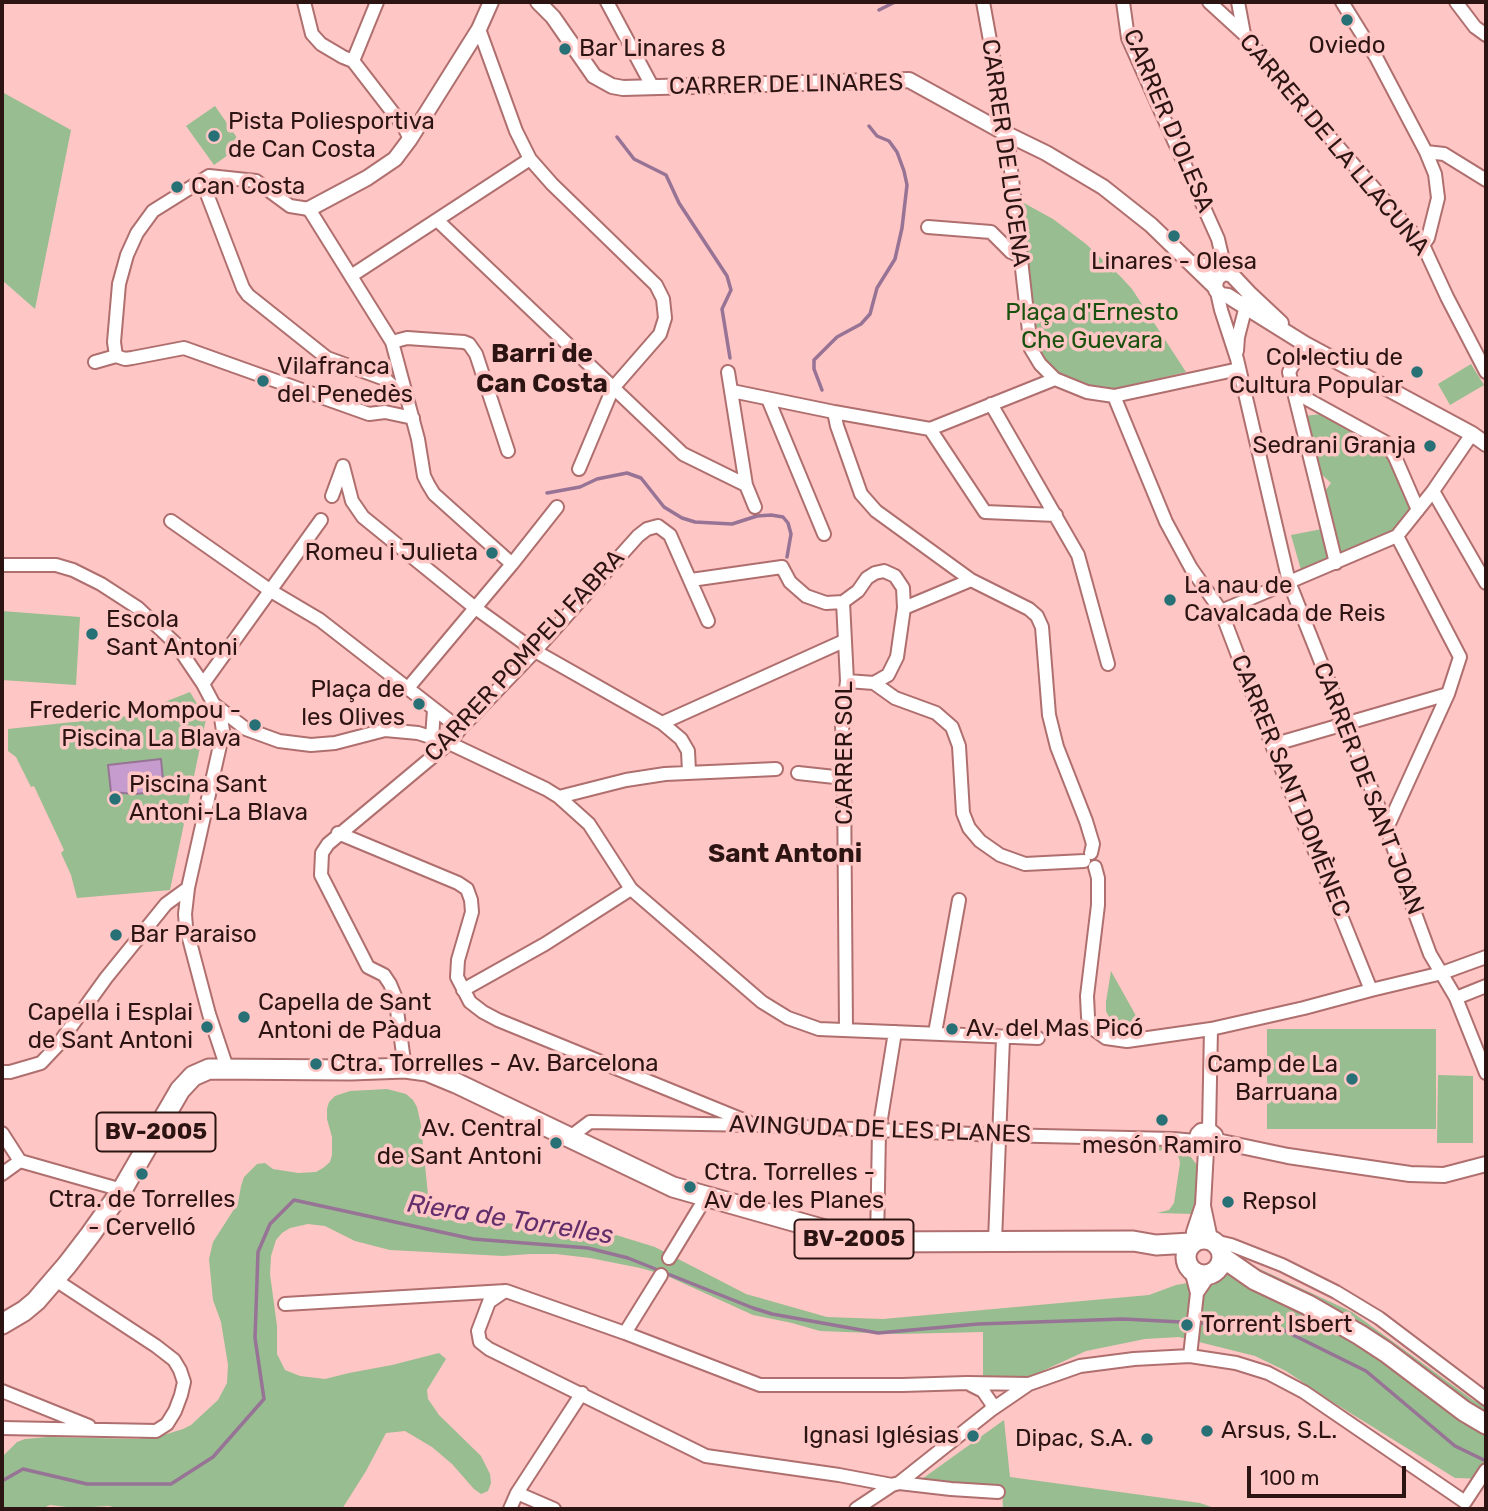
<!DOCTYPE html>
<html>
<head>
<meta charset="utf-8">
<style>
	body { margin:0 }
	#map { position:relative; width:1488px; height:1511px; overflow:hidden; background:#fec6c4; font-family:Rubik,sans-serif }
	canvas { display:block }
	.frame { position:absolute; inset:0; border:4px solid #2c1413; pointer-events:none }
	.scale { position:absolute; left:1247px; top:1466px; width:159px; height:32px; box-sizing:border-box; border:4px solid #2c1413; border-top:0; padding-left:9px; font-size:21px; line-height:24px; white-space:nowrap; color:#2c1413; -webkit-text-stroke:5px #fec6c4; paint-order:stroke }
</style>
</head>
<body>
<div id="map">
<canvas width="1488" height="1511"></canvas>
<div class="frame"></div>
<div class="scale">100 m</div>
</div>
<script>
const ctx = document.querySelector('canvas').getContext('2d');
ctx.lineJoin = 'round';
function fill(path, color) { ctx.fillStyle = color; ctx.fill(path, 'evenodd'); }
const poly = rows => new Path2D(rows.map(r => 'M' + r).join(''));
function trace(path, color, width, dash) { ctx.strokeStyle = color; ctx.lineWidth = width; ctx.lineCap = dash ? 'butt' : 'round'; ctx.setLineDash(dash || []); ctx.stroke(path); }
function drawText(font, color, halo, rows, align = 'center') {
  ctx.font = font + ' Rubik,sans-serif'; ctx.lineWidth = 7; ctx.setLineDash([]); ctx.textBaseline = 'middle'; ctx.strokeStyle = halo; ctx.fillStyle = color; for (const [text, x, y, turn = 0] of rows) {
    ctx.save(); ctx.translate(x, y); ctx.rotate((+turn || 0) * Math.PI / 180); ctx.textAlign = isNaN(turn) ? turn : align; if (halo) ctx.strokeText(text, 0, 0); ctx.fillText(text, 0, 0); ctx.restore();
  }
}
const green = poly([
	[2,92,71,130,35,309,2,280],
	[215,106,242,145,214,165,186,126],
	[1022,202,1053,219,1086,244,1121,277,1132,289,1186,372,1116,389,1098,388,1068,380,1051,366,1040,352,1032,295],
	[1471,364,1484,385,1450,405,1438,384],
	[1322,414,1376,444,1393,465,1410,508,1391,532,1304,570,1301,570,1291,535,1322,529,1322,495,1331,483,1319,472,1311,448,1316,438,1308,435,1304,416],
	[2,611,80,617,76,685,2,680],
	[190,692,206,719,170,890,77,898,71,875,61,853,64,850,34,786,31,787,16,757,8,751,8,729,129,716],
	[1111,971,1140,1023,1123,1025,1114,1022,1109,1017,1106,1011,1106,1002],
	[1267,1029,1436,1029,1436,1129,1267,1129],
	[1438,1075,1473,1076,1473,1143,1437,1143],
	[387,1089,406,1094,413,1100,417,1107,421,1125,428,1195,433,1212,441,1218,458,1222,493,1222,540,1226,590,1227,655,1247,746,1294,827,1317,883,1319,1149,1295,1176,1285,1199,1281,1217,1281,1229,1270,1232,1256,1352,1312,1473,1400,1486,1407,1486,1479,1455,1478,1331,1401,1286,1371,1255,1356,1179,1337,1145,1339,1086,1351,1025,1379,983,1377,983,1332,898,1334,820,1331,792,1323,753,1315,665,1275,640,1268,590,1258,556,1254,530,1254,503,1256,390,1250,355,1241,325,1226,308,1224,290,1228,282,1233,276,1240,271,1256,270,1274,277,1326,277,1354,285,1370,300,1376,325,1379,349,1373,392,1365,439,1353,446,1359,427,1390,428,1399,439,1415,481,1456,490,1474,491,1483,488,1491,481,1494,474,1489,452,1464,432,1447,405,1431,386,1433,366,1471,342,1509,121,1509,109,1506,75,1508,50,1505,41,1509,2,1509,2,1457,17,1442,25,1439,48,1437,140,1439,148,1436,167,1434,183,1429,191,1425,218,1400,227,1383,228,1365,221,1322,213,1300,209,1259,213,1242,238,1203,241,1186,244,1177,257,1164,265,1163,273,1169,298,1173,316,1172,323,1168,330,1162,332,1155,332,1137,327,1119,327,1109,329,1102,335,1096,350,1091],
	[1100,1144,1183,1147,1197,1165,1194,1214,1157,1213,1169,1210,1174,1203,1180,1163,1179,1158,1174,1152],
	[1004,1420,1010,1477,1200,1503,1217,1509,1003,1509,1002,1488,922,1479]
]);
const water = poly([
	[161,759,164,791,135,794,111,792,108,765,161,759]
]);
const stream = poly([
	[879,10,895,2],
	[617,137,634,159,666,175,679,203,727,276,731,290,722,309,730,358],
	[822,390,814,369,814,360,837,337,861,324,870,314,877,288,895,259,902,228,907,185,904,171,897,152,889,141,877,136,869,126],
	[547,493,580,487,597,479,627,473,641,478,664,507,682,518,695,522,732,524,757,516,771,515,783,517,788,523,791,534,787,557],
	[1198,1323,1277,1327,1366,1371,1455,1446,1486,1461],
	[2,1481,23,1469,87,1484,171,1484,213,1457,264,1399,255,1338,258,1252,270,1224,294,1200,473,1239,588,1248,628,1258,753,1308,772,1314,878,1333,978,1324,1123,1319,1181,1322]
]);
const minor = poly([
	[304,2,312,34,321,44,343,57,353,61,404,127,410,139],
	[607,2,652,86],
	[983,2,1007,134,1031,349,1040,364,1055,379],
	[1123,2,1128,38,1218,239,1226,273],
	[1209,2,1244,34,1282,82,1423,245,1447,297,1486,372],
	[1238,2,1244,34],
	[1342,2,1376,57,1426,152,1435,174,1438,198,1428,238,1423,245],
	[1456,2,1475,27,1486,35],
	[479,29,516,131,530,159,552,184,656,285,663,299,665,318,660,334,613,388,579,469],
	[353,61,377,2],
	[1426,152,1444,154,1486,180],
	[202,181,243,288,248,295,327,358,385,379,407,399],
	[437,220,683,454,746,485],
	[928,227,991,232,1011,252,1020,256],
	[351,276,530,159],
	[1217,292,1221,310,1237,359,1289,582,1387,828,1413,908,1430,954,1456,998,1486,1073],
	[392,342,407,338,464,342,469,344,476,354,508,451],
	[1237,351,1238,337,1248,298],
	[116,356,114,342,119,284,127,255,137,233,153,211,209,176,256,181,290,206,309,209,392,342,418,439,424,476,428,484,434,494,512,564],
	[95,362,116,356,125,359,132,358,184,348,369,414,385,412,413,418],
	[1293,365,1289,372,1336,563],
	[728,372,746,485,755,507],
	[732,391,834,412,930,429,1055,379,1087,392,1114,396,1239,369],
	[1114,396,1166,522,1191,568,1221,611,1272,745,1371,990],
	[768,399,824,534],
	[1307,399,1385,442,1395,457,1418,510],
	[991,404,1078,555,1108,664],
	[834,412,837,426,861,494,876,511,971,580,1029,609,1037,616,1042,627,1049,715,1057,747,1086,821,1093,844,1091,853],
	[930,429,985,512,1056,515],
	[1433,491,1486,583],
	[332,496,343,466,352,501,363,517,474,607,535,651,662,723,681,739,688,751,689,772],
	[171,521,271,591,320,620,460,729],
	[2,565,56,565,73,570,101,584,138,608,176,644,203,684,221,718,224,737,221,741,214,772,188,888,185,914,186,927,209,1014,227,1068],
	[691,580,782,567,790,582,806,596,826,603,843,602,858,591,867,578,875,573,884,571,895,576,903,588,904,608,897,657,888,675,874,683],
	[843,602,847,681,842,723,844,778,846,1029],
	[904,608,971,580],
	[1221,611,1397,536,1433,491,1472,434],
	[847,681,874,683,895,698,936,713,952,727,959,746,963,813,969,828,980,841,1000,855,1025,864,1084,861],
	[203,684,321,520],
	[408,688,512,564,557,507],
	[215,705,246,729,279,741,311,745,335,743,385,730,418,733,449,743,546,789,559,797,589,824,631,889,762,1002,788,1018,819,1029,1038,1038],
	[662,723,844,641],
	[432,737,434,710],
	[1272,745,1448,694],
	[798,773,844,778],
	[559,797,626,780,665,774,776,769],
	[1387,828,1448,694,1460,657,1397,536],
	[338,833,458,883,467,889,471,900,472,912,458,960,457,977,470,1002,483,1012,498,1020,748,1122],
	[1095,867,1098,878,1098,905,1087,996,1088,1017,1092,1028,1106,1038,1127,1041,1211,1029,1304,1008,1371,990,1442,973,1486,957],
	[463,990,545,944,631,889],
	[1456,998,1486,986],
	[935,1033,959,900],
	[405,1068,395,996,390,984,384,975,368,967,321,875,322,853,328,844,449,743,460,729,535,651,638,536,647,529,658,526,670,535,708,621],
	[2,1072,10,1072,41,1063,57,1046,106,978,166,904,188,888],
	[1209,1130,1211,1029],
	[2,1133,20,1161,122,1190],
	[570,1137,590,1122,757,1125,998,1135,1173,1139,1196,1141],
	[2,1174,20,1161],
	[995,1241,1003,1038],
	[1214,1241,1231,1245,1282,1265,1336,1292,1379,1318,1486,1399],
	[877,1243,879,1131,895,1032],
	[669,1258,706,1197],
	[505,1291,489,1302,478,1331,480,1342,489,1349,706,1456,839,1475,892,1485],
	[1197,1293,1210,1274],
	[285,1304,506,1291,625,1333,760,1385,903,1385,967,1383,1029,1384],
	[625,1333,661,1275],
	[1190,1356,1197,1293,1191,1270],
	[971,1385,983,1391,992,1404,991,1410],
	[2,1391,89,1426],
	[2,1428,156,1431,167,1424,175,1411,181,1395,184,1382,180,1370,174,1360,156,1346,54,1279],
	[899,1483,951,1489,998,1492],
	[517,1493,554,1509],
	[510,1509,517,1493,582,1393],
	[856,1509,892,1485,899,1483,991,1410,1029,1384,1080,1366,1134,1359,1190,1356,1236,1363,1268,1373,1304,1392,1465,1502,1486,1470]
]);
const tertiary = poly([
	[538,2,553,17,594,76,612,86,623,88,909,80,1007,134,1046,153,1103,187,1151,225,1216,288],
	[309,209,367,178,395,159,410,139,479,29,491,2],
	[1193,263,1232,275,1249,293,1281,323],
	[1224,273,1217,278,1215,285,1216,290,1221,295,1228,296,1305,344,1472,434,1486,444],
	[1217,1141,1288,1156,1410,1174,1444,1175,1486,1164],
	[1206,1150,1199,1148,1197,1145,1196,1141,1198,1134,1201,1131,1209,1130,1215,1135,1217,1141],
	[1203,1206,1210,1239],
	[1193,1242,1194,1232,1203,1205,1206,1150]
]);
const primary = poly([
	'1186 1257a18 18 0 1 1 36 0a18 18 0 1 1-36 0Z',
	[1222,1257,1255,1280,1308,1305,1360,1335,1386,1352,1464,1411,1486,1424],
	[2,1324,24,1311,36,1301,67,1265,90,1235,122,1190,180,1090,193,1076,209,1069,351,1070,405,1068,427,1071,456,1083,673,1187,825,1230,862,1242,1133,1241,1156,1245,1191,1243]
]);
const markers = [
	[1347,20,7,"#277176"],
	[565,49,7,"#277176"],
	[214,136,7,"#277176"],
	[177,187,7,"#277176"],
	[1174,236,7,"#277176"],
	[1417,372,7,"#277176"],
	[263,381,7,"#277176"],
	[1430,446,7,"#277176"],
	[492,553,7,"#277176"],
	[1170,600,7,"#277176"],
	[92,634,7,"#277176"],
	[419,704,7,"#277176"],
	[255,725,7,"#277176"],
	[115,799,7,"#277176"],
	[116,935,7,"#277176"],
	[244,1017,7,"#277176"],
	[207,1027,7,"#277176"],
	[952,1029,7,"#277176"],
	[316,1064,7,"#277176"],
	[1352,1079,7,"#277176"],
	[1162,1120,7,"#277176"],
	[556,1143,7,"#277176"],
	[142,1174,7,"#277176"],
	[690,1187,7,"#277176"],
	[1228,1202,7,"#277176"],
	[1187,1325,7,"#277176"],
	[1207,1431,7,"#277176"],
	[973,1436,7,"#277176"],
	[1147,1439,7,"#277176"]
];
const shields = [
	[156,1132,119],
	[854,1239,119]
];
const shieldNames = [
	["BV-2005",156,1132],
	["BV-2005",854,1239]
];
const poiNames = [
	["Oviedo",1347,46,"center"],
	["Bar Linares 8",579,49],
	["Pista Poliesportiva",228,122],
	["de Can Costa",228,150],
	["Can Costa",191,187],
	["Linares - Olesa",1174,262,"center"],
	["Col·lectiu de",1403,358,"right"],
	["Cultura Popular",1403,386,"right"],
	["Vilafranca",277,367],
	["del Penedès",277,395],
	["Sedrani Granja",1416,446,"right"],
	["Romeu i Julieta",478,553,"right"],
	["La nau de",1184,586],
	["Cavalcada de Reis",1184,614],
	["Escola",106,620],
	["Sant Antoni",106,648],
	["Plaça de",405,690,"right"],
	["les Olives",405,718,"right"],
	["Frederic Mompou -",241,711,"right"],
	["Piscina La Blava",241,739,"right"],
	["Piscina Sant",129,785],
	["Antoni-La Blava",129,813],
	["Bar Paraiso",130,935],
	["Capella de Sant",258,1003],
	["Antoni de Pàdua",258,1031],
	["Capella i Esplai",193,1013,"right"],
	["de Sant Antoni",193,1041,"right"],
	["Av. del Mas Picó",966,1029],
	["Ctra. Torrelles - Av. Barcelona",330,1064],
	["Camp de La",1338,1065,"right"],
	["Barruana",1338,1093,"right"],
	["Av. Central",542,1129,"right"],
	["de Sant Antoni",542,1157,"right"],
	["mesón Ramiro",1162,1146,"center"],
	["Ctra. Torrelles -",704,1173],
	["Av de les Planes",704,1201],
	["Ctra. de Torrelles",142,1200,"center"],
	["- Cervelló",142,1228,"center"],
	["Repsol",1242,1202],
	["Torrent Isbert",1201,1325],
	["Arsus, S.L.",1221,1431],
	["Ignasi Iglésias",959,1436,"right"],
	["Dipac, S.A.",1133,1439,"right"]
];
const streetNames = [
	["CARRER DE LINARES",786,85,-1],
	["CARRER D'OLESA",1168,121,67],
	["CARRER DE LA LLACUNA",1334,145,50],
	["CARRER DE LUCENA",1005,153,82],
	["CARRER POMPEU FABRA",525,656,-47],
	["CARRER SOL",845,753,-90],
	["CARRER SANT DOMÈNEC",1290,786,68],
	["CARRER DE SANT JOAN",1368,789,69],
	["AVINGUDA DE LES PLANES",880,1130,2]
];
const parkNames = [
	["Plaça d'Ernesto",1092,313],
	["Che Guevara",1092,341]
];
const neighbourhoodNames = [
	["Barri de",542,354],
	["Can Costa",542,384],
	["Sant Antoni",785,854]
];
const waterNames = [
	["Riera de Torrelles",510,1220,9]
];
fill(green, '#97bd90');
fill(water, '#c59ccd');
trace(water, '#977395', 2);
trace(stream, '#977395', 3.5);
trace(minor, '#af6f6e', 16);
trace(tertiary, '#af6f6e', 18);
trace(primary, '#af6f6e', 23);
trace(minor, '#fff', 12);
trace(tertiary, '#fff', 14);
trace(primary, '#fff', 19);
for (const [x, y, r, color] of markers) { const dot = new Path2D(); dot.arc(x, y, r, 0, 2 * Math.PI); ctx.fillStyle = color; ctx.fill(dot); trace(dot, '#fec6c4', 2.5); }
for (const [x, y, w] of shields) { const box = new Path2D(); box.roundRect(x - w / 2, y - 19.5, w, 39, 5); ctx.fillStyle = '#fec6c4'; ctx.fill(box); trace(box, '#2c1413', 2); }
drawText('bold 23px', '#2c1413', null, shieldNames);
drawText('24px', '#2c1413', '#fec6c4', poiNames, 'left');
drawText('24px', '#2c1413', '#fec6c4', streetNames);
drawText('24px', '#19510e', '#fec6c4', parkNames);
drawText('bold 26px', '#2c1413', '#fec6c4', neighbourhoodNames);
drawText('italic 26px', '#622f6c', '#fec6c4', waterNames);
</script>
</body>
</html>
